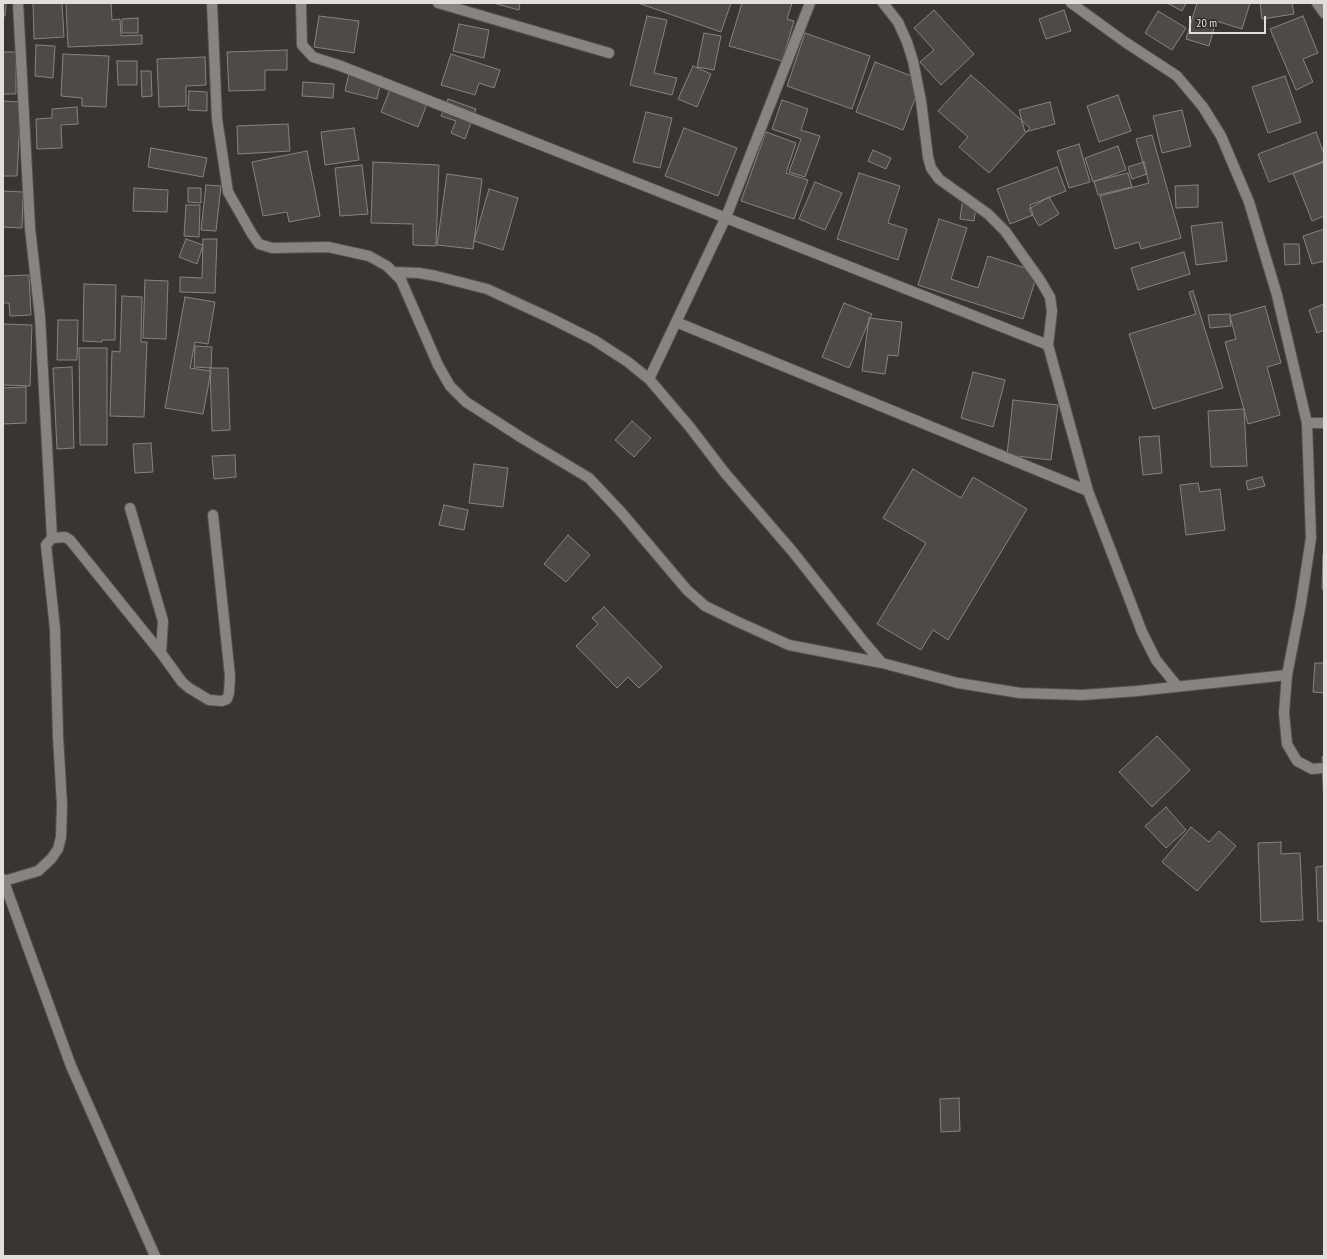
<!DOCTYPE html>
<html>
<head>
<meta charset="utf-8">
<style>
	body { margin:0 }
	#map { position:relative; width:1327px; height:1259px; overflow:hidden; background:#393531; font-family:"PT Sans Narrow",sans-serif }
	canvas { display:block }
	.frame { position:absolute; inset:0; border:4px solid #e1dfdc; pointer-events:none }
	.scale { position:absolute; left:1189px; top:16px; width:77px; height:18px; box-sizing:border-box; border:2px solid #e1dfdc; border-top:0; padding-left:5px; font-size:12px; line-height:14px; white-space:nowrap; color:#e1dfdc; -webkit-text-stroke:3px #2f2b27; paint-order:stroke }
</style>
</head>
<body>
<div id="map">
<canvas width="1327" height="1259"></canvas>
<div class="frame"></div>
<div class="scale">20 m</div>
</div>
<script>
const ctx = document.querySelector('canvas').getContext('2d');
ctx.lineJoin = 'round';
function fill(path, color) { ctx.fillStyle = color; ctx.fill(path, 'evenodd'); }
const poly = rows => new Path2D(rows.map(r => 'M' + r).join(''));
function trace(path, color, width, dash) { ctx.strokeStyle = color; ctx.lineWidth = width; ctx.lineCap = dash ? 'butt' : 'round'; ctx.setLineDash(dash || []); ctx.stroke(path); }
const building = poly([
	[3,3,6,4,5,16,3,16,3,3],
	[33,3,62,3,64,37,34,39,33,3],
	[66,3,111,3,112,20,120,19,121,36,142,35,142,44,68,47,66,3],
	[493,3,520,3,519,10,493,3],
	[638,3,731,3,721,32,638,3],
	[742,3,792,3,787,19,794,21,782,61,729,46,742,3],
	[1167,3,1186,3,1182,11,1167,3],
	[1197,3,1250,3,1242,29,1216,21,1209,46,1186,39,1197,3],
	[1260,3,1292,3,1294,14,1262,19,1260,3],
	[934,10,974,54,941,85,920,62,934,50,914,28,934,10],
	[1064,10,1071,31,1046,39,1039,19,1064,10],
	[1158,11,1186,28,1172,50,1145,33,1158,11],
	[319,16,359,21,354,53,314,47,319,16],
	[647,16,667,20,654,73,677,78,672,95,630,85,647,16],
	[1303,16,1318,53,1303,59,1313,82,1296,90,1270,29,1303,16],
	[138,18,138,33,122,33,122,19,138,18],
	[459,24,489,30,484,58,453,51,459,24],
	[704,33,721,36,714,70,697,67,704,33],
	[805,33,870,56,852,109,787,86,805,33],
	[36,45,55,46,53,78,35,76,36,45],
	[287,50,287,70,265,70,265,90,229,91,227,52,287,50],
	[3,52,16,52,16,94,3,94,3,52],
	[63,54,109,56,106,107,82,106,82,98,61,96,63,54],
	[451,54,500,70,494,88,479,83,475,95,441,85,451,54],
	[205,57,206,85,186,86,186,106,159,107,157,59,205,57],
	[117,61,137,61,137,85,118,85,117,61],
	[875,62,922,80,903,130,856,112,875,62],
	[693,66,711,74,697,107,678,99,693,66],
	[350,69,382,76,377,99,345,91,350,69],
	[141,71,151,71,152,96,142,97,141,71],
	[971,75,1030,128,989,173,959,147,968,137,938,111,971,75],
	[1285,76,1301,122,1268,133,1252,87,1285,76],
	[303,82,334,84,333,98,302,96,303,82],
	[393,82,430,96,418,127,381,112,393,82],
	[189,91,207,92,207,111,188,110,189,91],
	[1118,95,1131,131,1099,142,1087,106,1118,95],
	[448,99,476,109,465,139,451,133,456,121,441,116,448,99],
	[782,100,808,109,801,130,820,136,805,177,789,172,801,139,772,129,782,100],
	[3,101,21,102,17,176,3,176,3,101],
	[1050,102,1055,124,1025,132,1019,110,1050,102],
	[77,107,78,124,61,125,62,148,37,149,36,119,52,118,52,109,77,107],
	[1182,110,1191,146,1162,153,1153,116,1182,110],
	[646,112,672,118,660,168,633,162,646,112],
	[288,124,290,151,238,154,237,126,288,124],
	[354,128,359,160,325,165,321,132,354,128],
	[684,128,737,148,718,196,665,176,684,128],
	[766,132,796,143,786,173,808,180,794,219,741,201,766,132],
	[1316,132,1324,154,1324,162,1269,182,1258,154,1316,132],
	[1152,135,1181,238,1141,249,1139,242,1115,249,1100,196,1149,183,1136,139,1152,135],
	[1079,144,1090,182,1069,188,1057,151,1079,144],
	[1118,146,1126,170,1093,182,1085,158,1118,146],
	[151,148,207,158,203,177,148,167,151,148],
	[873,150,891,158,886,169,868,161,873,150],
	[307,151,320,216,289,222,287,212,263,216,252,162,307,151],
	[1324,161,1324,216,1312,221,1293,173,1324,161],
	[373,162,439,165,436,246,413,245,413,224,371,223,373,162],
	[1144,162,1147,174,1132,179,1128,167,1144,162],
	[362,165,368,214,340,216,335,168,362,165],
	[1057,167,1066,191,1030,205,1033,215,1010,224,997,189,1057,167],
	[859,173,900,186,888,223,907,229,898,260,837,239,859,173],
	[1128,173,1132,187,1098,195,1094,181,1128,173],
	[447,174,482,179,473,249,437,245,447,174],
	[815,182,842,193,825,230,799,219,815,182],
	[206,185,221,186,216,231,201,230,206,185],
	[1198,185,1198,207,1176,208,1175,186,1198,185],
	[134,188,168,190,167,212,133,211,134,188],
	[188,188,201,188,201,203,188,202,188,188],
	[489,189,518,198,503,250,474,241,489,189],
	[3,191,23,192,22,228,3,227,3,191],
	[963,197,977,199,974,221,960,219,963,197],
	[1049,197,1059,214,1039,226,1029,209,1049,197],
	[186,205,200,205,199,237,184,236,186,205],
	[939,219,967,228,951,279,978,288,988,256,1038,272,1023,319,918,285,939,219],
	[1222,222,1227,261,1196,265,1191,226,1222,222],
	[1324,229,1324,261,1312,264,1303,236,1324,229],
	[186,239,203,245,197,264,179,257,186,239],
	[203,239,217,239,215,293,180,292,180,277,202,278,203,239],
	[1284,244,1299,244,1300,264,1285,265,1284,244],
	[1184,252,1190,274,1138,290,1131,268,1184,252],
	[29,275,31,315,10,316,9,303,3,303,3,276,29,275],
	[145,280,168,281,166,339,143,338,145,280],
	[84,284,116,285,115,340,102,340,102,342,83,341,84,284],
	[1193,291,1223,388,1153,409,1129,334,1196,314,1189,292,1193,291],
	[122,296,142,297,141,342,147,342,144,417,110,416,112,351,120,352,122,296],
	[185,297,215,302,208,344,195,342,190,368,211,371,203,414,165,408,185,297],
	[844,303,872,314,849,368,822,357,844,303],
	[1324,304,1324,330,1317,333,1309,310,1324,304],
	[1265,306,1281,363,1267,367,1280,415,1248,424,1225,342,1236,339,1230,316,1265,306],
	[1230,314,1231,326,1210,328,1208,315,1230,314],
	[869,318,902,322,898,356,888,355,885,374,862,371,869,318],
	[58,320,78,320,77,360,57,360,58,320],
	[3,324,32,325,30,386,3,385,3,324],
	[195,346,212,347,211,368,194,367,195,346],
	[79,348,107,348,107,445,80,445,79,348],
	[72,367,74,448,57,449,53,368,72,367],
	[210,368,228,368,230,430,212,431,210,368],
	[973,372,1005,380,993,427,961,418,973,372],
	[26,387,26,423,3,424,3,388,26,387],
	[1013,400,1058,405,1051,460,1007,455,1013,400],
	[1244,409,1247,466,1211,467,1208,411,1244,409],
	[632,421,651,438,634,457,615,440,632,421],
	[1159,436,1162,473,1143,475,1139,437,1159,436],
	[151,443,153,472,135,473,133,444,151,443],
	[235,455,236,477,214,479,212,456,235,455],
	[474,464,508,468,503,507,469,503,474,464],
	[913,469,961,498,973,477,1027,509,948,640,933,630,921,650,877,624,926,543,883,518,913,469],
	[1262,477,1265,486,1248,490,1246,481,1262,477],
	[1198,483,1200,492,1220,489,1225,530,1186,535,1180,485,1198,483],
	[444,505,468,510,464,530,439,525,444,505],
	[568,535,590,555,566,582,544,564,568,535],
	[1323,555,1324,555,1324,589,1322,589,1323,555],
	[604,607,662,667,639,688,628,677,617,688,576,646,598,624,592,618,604,607],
	[1315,663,1324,663,1324,693,1313,692,1315,663],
	[1157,736,1190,770,1152,807,1119,772,1157,736],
	[1322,757,1324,757,1324,810,1322,757],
	[1166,807,1186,830,1166,848,1145,826,1166,807],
	[1191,827,1209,842,1219,831,1236,846,1197,891,1162,862,1191,827],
	[1281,842,1281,854,1300,853,1303,920,1261,922,1258,843,1281,842],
	[1324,866,1324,921,1318,921,1316,867,1324,866],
	[959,1098,960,1131,941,1132,940,1099,959,1098]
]);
const lane = poly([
	[18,3,30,228,40,317,52,538]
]);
const street = poly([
	[212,3,217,119,228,192,252,234,259,244,272,248,328,247,369,256,387,266,401,280,438,365,450,386,466,402,522,438,589,478,621,512,687,590,705,606,736,621,789,645,882,663,958,683,1020,693,1082,695,1137,691,1287,675],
	[301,3,302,45,313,57,341,66,1048,345],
	[438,3,609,53],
	[883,3,898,22,907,42,913,61,921,101,928,157,931,168,939,179,988,214,1005,231,1040,280,1050,297,1052,311,1048,345,1088,491,1142,632,1156,660,1177,686],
	[1071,3,1125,42,1177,76,1203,107,1221,136,1249,202,1277,295,1307,423,1311,538,1301,603,1287,675,1284,713,1287,744,1297,761,1312,769,1324,768],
	[1317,3,1324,13],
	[394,272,419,273,436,276,487,289,550,318,594,340,628,362,649,379,689,426,725,473,793,552,864,642,882,663],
	[676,322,1088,491],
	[649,379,726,217,810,3],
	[1307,423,1324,423],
	[130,508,163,621,161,653],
	[4,881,38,871,51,859,58,849,61,837,62,805,58,736,55,629,46,545,52,538,65,537,70,540,161,653,182,682,189,688,209,700,222,701,227,699,229,693,230,676,213,515]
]);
const secondary = poly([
	[3,879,71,1066,155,1256]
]);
fill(building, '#4e4a45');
trace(building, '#87837e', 1);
trace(lane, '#565350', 12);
trace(street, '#565350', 12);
trace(secondary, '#565350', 12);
trace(lane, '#88847f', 10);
trace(street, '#88847f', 10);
trace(secondary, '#88847f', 10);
</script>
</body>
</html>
